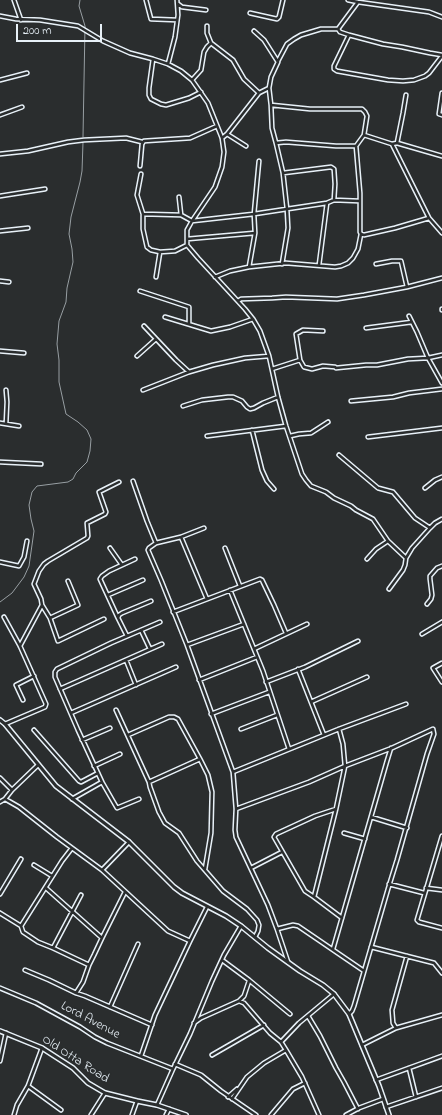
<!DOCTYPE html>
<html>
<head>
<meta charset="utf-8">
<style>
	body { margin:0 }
	#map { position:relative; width:442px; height:1115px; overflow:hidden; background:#2a2d2e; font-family:"Indie Flower",sans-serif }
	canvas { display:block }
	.scale { position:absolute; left:16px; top:24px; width:86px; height:18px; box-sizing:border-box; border:2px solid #e8f1f8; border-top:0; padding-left:5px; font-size:12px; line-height:14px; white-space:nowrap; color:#e8f1f8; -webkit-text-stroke:3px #2a2d2e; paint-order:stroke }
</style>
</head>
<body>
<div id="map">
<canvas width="442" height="1115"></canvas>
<div class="scale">200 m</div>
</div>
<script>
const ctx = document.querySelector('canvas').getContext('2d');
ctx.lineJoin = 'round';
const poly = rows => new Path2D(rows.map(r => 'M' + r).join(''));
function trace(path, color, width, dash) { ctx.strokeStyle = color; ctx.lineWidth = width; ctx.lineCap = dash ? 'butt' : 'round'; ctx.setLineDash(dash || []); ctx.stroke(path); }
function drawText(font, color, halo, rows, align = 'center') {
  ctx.font = font + ' "Indie Flower",sans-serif'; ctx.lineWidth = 3; ctx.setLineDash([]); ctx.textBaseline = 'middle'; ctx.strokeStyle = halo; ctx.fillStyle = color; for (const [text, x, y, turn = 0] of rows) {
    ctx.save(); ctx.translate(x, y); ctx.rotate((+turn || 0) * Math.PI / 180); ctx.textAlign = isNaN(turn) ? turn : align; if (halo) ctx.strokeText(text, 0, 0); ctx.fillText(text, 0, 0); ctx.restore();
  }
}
const stream = poly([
	[80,0,79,6,85,26,83,137],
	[0,602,12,593,24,577,29,566,34,531,31,519,29,505,32,492,37,486,68,482,73,479,76,473,87,462,90,451,91,439,87,430,78,422,66,414,59,382,59,360,57,344,59,321,66,302,67,288,73,262,72,249,69,234,71,217,80,182,82,171,83,143]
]);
const minor = poly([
	[14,0,21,20],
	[146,0,151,19,177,20],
	[348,0,358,2,429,12,442,17],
	[178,4,182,7,206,10],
	[250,13,277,19,279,17,283,0],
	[0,16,16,19,40,20,78,26,103,41,130,53,153,59,168,64,181,71,192,80,208,103,222,138,224,152,222,167,215,187,192,221,187,230,187,245,198,258,245,309,253,319,260,331,269,356,278,397,286,426,302,474,306,480,311,486,326,492,334,498,351,506,356,510,373,519,388,541,406,558],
	[207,26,207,33,211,43,233,60,244,79,259,93],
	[338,29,358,2],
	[254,31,264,40,278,62,271,77,269,88,271,105,310,109,362,109,365,112,367,116,364,135,356,146,360,193,360,232,361,234,364,235,395,228,429,218],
	[349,35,334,66,334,69,337,71,388,80,403,81,414,80,425,76,429,73,442,56],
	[153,59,149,88,149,95,151,99,161,104,166,105,189,98,201,92],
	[278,61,287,44,294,39,301,35,321,29,338,29,340,32,349,35,383,44,402,47,430,53,442,55],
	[168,64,175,37,178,15,177,0],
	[0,80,27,73],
	[192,80,201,70,204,52,207,47,211,43],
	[442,93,439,114,442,115],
	[271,105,272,128,276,143],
	[0,115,22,107],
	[227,134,246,146],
	[364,135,392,144,397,143,442,156],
	[222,138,227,134,259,93,269,88],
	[397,143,403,113,406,95],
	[392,144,429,218,442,233],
	[0,154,28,151,68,142,84,140,126,138,142,142],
	[140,166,142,144,144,141,190,138,217,126],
	[283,173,331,167,334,169,335,184,334,200,359,201],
	[141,174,137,195,143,214,181,215],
	[0,196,45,189],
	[179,197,181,215,192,221,254,214,287,209,283,173,276,143,286,142,336,146,356,146],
	[143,214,143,229,147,247,151,250,160,252],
	[0,231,28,228],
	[187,239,255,233],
	[282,264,288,228,287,209,327,203,334,200],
	[376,264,392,261,401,261,407,287],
	[319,265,327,203],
	[249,267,255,233,254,214,259,161],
	[156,277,160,252,175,251,187,245],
	[215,277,230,271,249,267,286,263,335,267,341,266,348,263,353,258,358,249,361,234],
	[0,281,9,282],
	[140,291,189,307,189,324],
	[238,301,241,299,272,298,286,297,337,299,364,295,407,287,442,278],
	[442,309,442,310],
	[409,316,417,332,428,358,442,383],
	[165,317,211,331,230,327,253,319],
	[144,326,176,360,189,372],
	[366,328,412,322],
	[0,351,24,353],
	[137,356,156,339],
	[300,360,304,367,312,369,323,366,335,367,336,368,366,365,377,365,408,359,428,358,442,355],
	[272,369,300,360,296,334,303,330,323,331],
	[143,390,189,372,213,365,245,358,269,356],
	[351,401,393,397,409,393,442,389],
	[183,406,202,400,228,397,233,397,242,401,247,407,250,409,254,408,263,403,278,397],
	[0,423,19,426],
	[6,424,7,402,6,390],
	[252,430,262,470,267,481,274,489],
	[207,436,286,426],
	[290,436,299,434,311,433,328,422],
	[368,437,442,428],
	[339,455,378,488,393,492,415,518,430,528],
	[0,462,41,464],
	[133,481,147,521,156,543],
	[425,488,435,480,442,477],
	[204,528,181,537,156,543,149,548,148,550,161,580,187,645,233,772,236,809,235,830,236,837,268,905,277,929,288,962],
	[181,537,207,599],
	[110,548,122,565],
	[225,548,240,586],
	[367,559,376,549,388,541],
	[0,562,19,566,24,557,27,541],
	[389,589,403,570,405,565,406,558,412,548,430,528,435,523,442,519],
	[230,590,263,671,289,749],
	[108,595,143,580],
	[427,604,431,599,432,595,430,579,430,576,437,568,442,566],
	[42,605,50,618,58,641,104,619],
	[173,612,260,579,262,580,274,605,286,633],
	[4,617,20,646,46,704,45,707,5,724],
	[50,618,78,605,68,581],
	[118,618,100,579,102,576,109,571,135,559],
	[141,630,150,649],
	[422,634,442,622],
	[127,636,118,618,119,615,122,613,151,601],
	[187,645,244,624],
	[20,646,42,605,41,599,34,584,39,571,44,564,48,561,87,538,88,536,87,523,105,514,106,512,99,492,119,482],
	[254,649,307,624],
	[126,660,136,685],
	[442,663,433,668,442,682],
	[298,669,324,735],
	[199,680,257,657],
	[266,682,305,667,358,641],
	[60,689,162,644],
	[23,700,16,685,34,676],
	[311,702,367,677],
	[116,710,149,782],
	[71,713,176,667],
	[211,714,269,692],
	[241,729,277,715],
	[34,730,79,781,81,782,98,773],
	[128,735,169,717,174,717,178,719,200,759,208,775,212,792,211,833,205,869],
	[82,740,110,728],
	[200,759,149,782,150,787,159,812,165,823,179,833,197,861,223,891,247,909,257,920,259,925,258,931,255,937],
	[94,766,120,754],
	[233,772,339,729,406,704],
	[0,778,12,790],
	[102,782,117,808,139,799],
	[5,799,19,807,57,837,102,870,168,931,190,941],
	[72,799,102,782,78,730,55,677,55,672,57,669,111,643,160,622],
	[0,802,5,799,12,790,38,765],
	[236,809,309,782,345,766,392,748,433,729,434,734,427,754,397,860,388,889,354,1006,352,1011,349,1014],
	[336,809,315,816,276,834,274,837,305,891,314,897,342,918],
	[371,817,407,828],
	[344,833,365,839],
	[442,836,417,920,419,922,442,928],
	[34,865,52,876],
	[251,868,282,852],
	[102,870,129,842],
	[389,884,424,893],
	[46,888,102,938],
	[426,888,442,890],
	[0,894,21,859],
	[314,897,336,809,345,766,343,744,339,729],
	[0,913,21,926,23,932,38,942,53,948,89,965],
	[21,926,62,861,72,848],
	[277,929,293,925,298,926,364,971],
	[371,947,434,963,442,973],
	[53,948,81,895],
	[333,949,387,761,391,748],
	[222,960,249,980,290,1014],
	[25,970,49,980,76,993,85,996,152,1025],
	[0,988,36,1003,80,1027,95,1037,107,1043,173,1069],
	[76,993,83,982,89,965,94,955,102,938,125,892],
	[239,1001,244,996,249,981],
	[110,1007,138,944],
	[308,1016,320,1036,336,1068,344,1082,358,1109],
	[194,1023,201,1018,239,1001,244,1003,270,1033,281,1042,286,1050,302,1077,319,1115],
	[396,1028,393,1023,392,1010,407,956],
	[281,1042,299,1023,334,994],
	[362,1045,396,1028,442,1015],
	[212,1055,264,1025],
	[141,1056,155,1015,190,941,207,907],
	[0,1061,6,1033],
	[175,1064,201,1075,221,1091,256,1115],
	[409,1068,416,1097],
	[376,1080,442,1056],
	[28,1086,61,1110],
	[228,1097,237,1089],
	[232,1099,247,1077,264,1063,286,1050],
	[157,1105,173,1069,190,1034,212,981,224,955,241,926],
	[386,1107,442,1088],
	[14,1115,17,1105,28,1086,42,1048],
	[91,1115,105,1093],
	[132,1115,137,1101],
	[166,1115,169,1109],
	[271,1115,293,1089,305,1083],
	[346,1115,359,1108,383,1099]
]);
const tertiary = poly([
	[0,720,5,724,56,786,129,842,174,887,182,893,226,916,241,926,268,948,300,971,323,985,334,994,349,1014,379,1086,389,1115],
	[0,1031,42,1048,73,1068,88,1083,105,1093,137,1101,157,1105,186,1115]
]);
const streetNames = [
	["Lord Avenue",90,1021,28],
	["Old Otta Road",75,1060,33]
];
trace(stream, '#989fa3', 1);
trace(minor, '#e8f1f8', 5.5);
trace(tertiary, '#e8f1f8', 6);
trace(minor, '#2a2d2e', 2.5);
trace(tertiary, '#2a2d2e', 3);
drawText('13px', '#e8f1f8', '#2a2d2e', streetNames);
</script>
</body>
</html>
